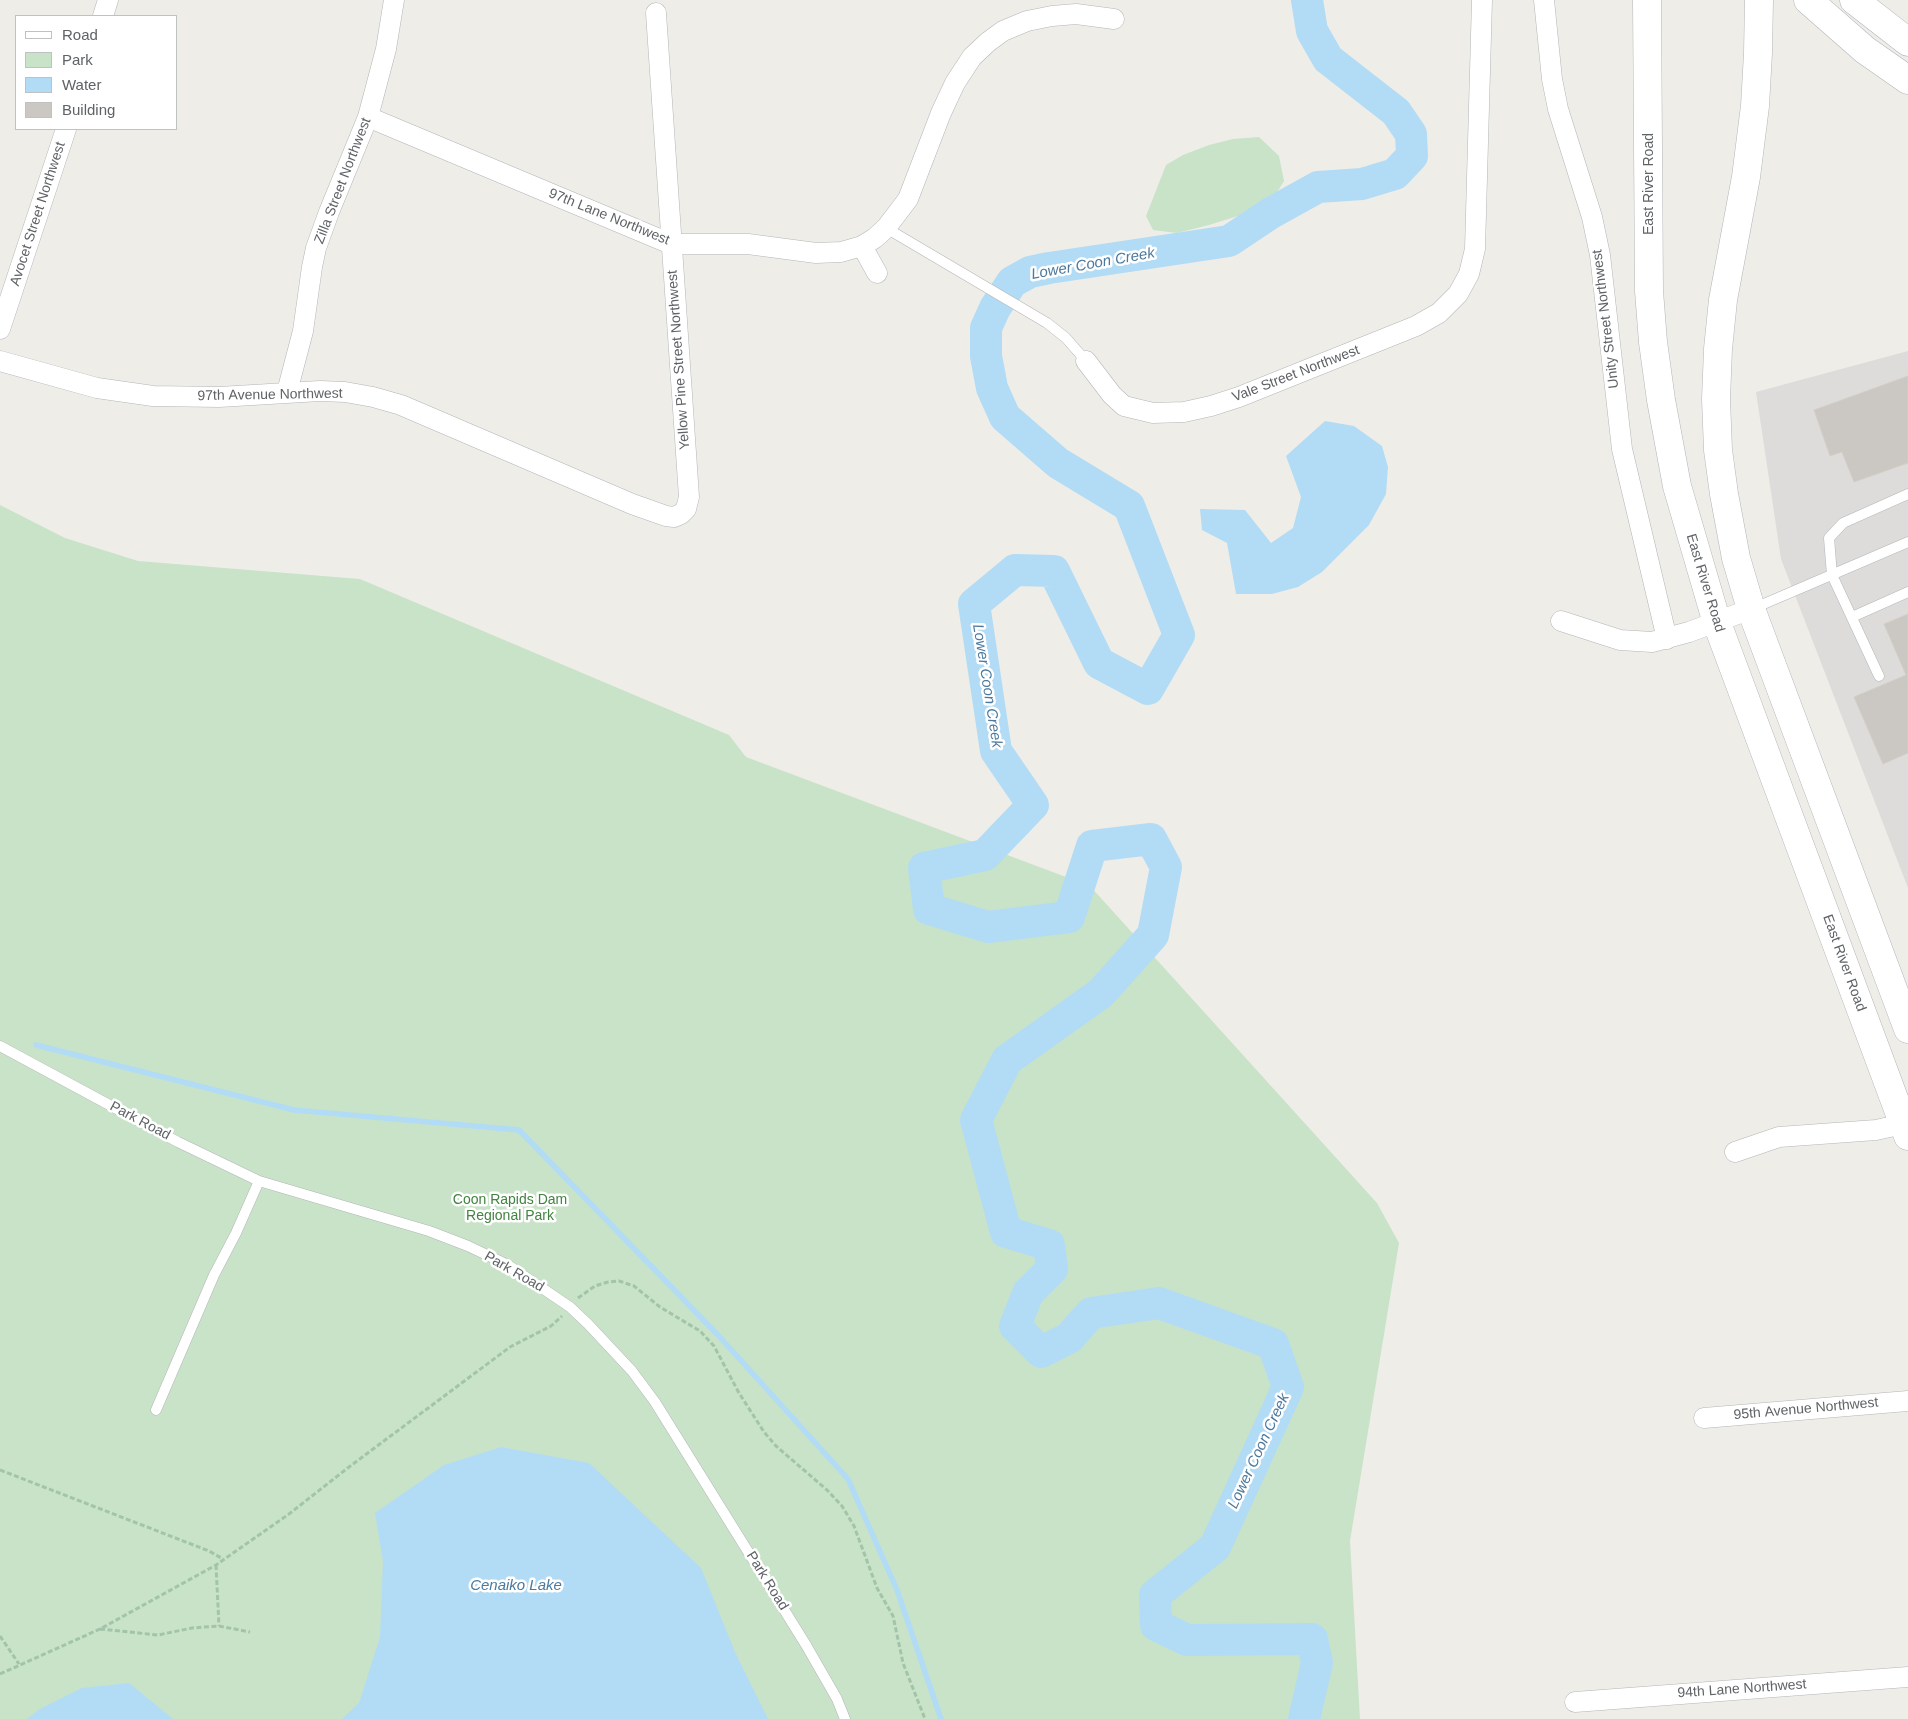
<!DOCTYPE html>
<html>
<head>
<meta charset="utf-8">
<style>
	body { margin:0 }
	#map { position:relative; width:1908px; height:1719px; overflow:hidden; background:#efede8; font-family:Helvetica,sans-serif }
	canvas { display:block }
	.legend { position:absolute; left:15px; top:15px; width:162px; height:115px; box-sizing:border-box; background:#fff; border:1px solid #bfc1c2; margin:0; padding:6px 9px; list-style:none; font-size:15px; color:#5f6366 }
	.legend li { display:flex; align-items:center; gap:10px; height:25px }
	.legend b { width:25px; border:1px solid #bfc1c2 }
</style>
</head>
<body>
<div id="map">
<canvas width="1908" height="1719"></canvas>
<ul class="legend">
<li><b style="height:6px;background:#fff"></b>Road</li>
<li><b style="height:14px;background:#c9e3c8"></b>Park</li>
<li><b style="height:14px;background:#b2dcf5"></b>Water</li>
<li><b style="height:14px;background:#cbc8c4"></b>Building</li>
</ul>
</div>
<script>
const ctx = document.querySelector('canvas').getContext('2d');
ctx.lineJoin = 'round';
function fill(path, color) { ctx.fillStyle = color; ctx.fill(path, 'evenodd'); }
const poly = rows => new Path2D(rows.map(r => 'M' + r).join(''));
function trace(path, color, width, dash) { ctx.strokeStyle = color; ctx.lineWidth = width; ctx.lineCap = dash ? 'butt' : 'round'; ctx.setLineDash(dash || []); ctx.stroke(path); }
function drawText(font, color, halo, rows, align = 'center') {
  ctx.font = font + ' Helvetica,sans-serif'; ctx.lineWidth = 5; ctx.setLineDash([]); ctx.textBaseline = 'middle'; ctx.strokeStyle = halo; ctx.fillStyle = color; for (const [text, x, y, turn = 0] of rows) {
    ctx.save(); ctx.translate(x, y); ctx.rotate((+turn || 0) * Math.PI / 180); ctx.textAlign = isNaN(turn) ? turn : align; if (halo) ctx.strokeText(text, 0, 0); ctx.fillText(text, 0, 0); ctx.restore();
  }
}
const industrial = poly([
	[1908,351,1908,888,1781,559,1756,392]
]);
const green = poly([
	[1259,137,1279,156,1284,181,1273,199,1251,212,1209,225,1177,233,1153,230,1146,216,1166,165,1183,155,1209,145,1233,139],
	[0,505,65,538,138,561,360,579,729,735,746,757,1090,886,1377,1203,1399,1243,1350,1541,1360,1719,0,1719]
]);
const water = poly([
	[1325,421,1354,426,1382,446,1388,467,1386,494,1369,525,1322,572,1298,587,1272,594,1236,594,1227,543,1202,530,1200,509,1245,510,1271,543,1293,528,1301,497,1286,456],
	[501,1447,589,1463,701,1568,735,1652,768,1719,342,1719,359,1703,380,1637,383,1561,375,1513,444,1465],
	[129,1683,173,1719,27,1719,40,1709,82,1688]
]);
const stream = poly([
	[36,1045,294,1110,519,1130,717,1334,848,1479,897,1590,941,1719]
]);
const river = poly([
	[1304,1719,1317,1663,1312,1639,1187,1640,1156,1625,1155,1595,1215,1547,1288,1387,1273,1344,1159,1303,1091,1313,1069,1338,1041,1352,1015,1326,1028,1293,1052,1269,1049,1245,1006,1232,976,1120,1007,1060,1101,993,1153,935,1166,867,1151,839,1092,846,1069,917,988,927,929,909,924,868,985,855,1033,805,996,751,974,604,1015,570,1054,571,1099,663,1148,689,1179,635,1129,506,1058,463,1005,417,992,388,986,356,986,328,995,308,1012,282,1030,272,1049,268,1229,241,1271,213,1318,187,1362,184,1395,174,1412,156,1411,134,1396,112,1328,59,1312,31,1307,0]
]);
const building = poly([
	[1908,376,1908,463,1854,482,1842,452,1830,456,1814,410,1908,376],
	[1908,614,1908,753,1883,764,1854,697,1906,675,1884,624,1908,614]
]);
const path = poly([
	[578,1298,595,1286,608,1282,619,1281,634,1286,660,1307,700,1331,714,1346,739,1393,764,1432,776,1446,827,1490,842,1506,854,1526,877,1588,893,1616,903,1663,925,1719],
	[0,1470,209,1551,223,1559],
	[216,1565,219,1626],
	[100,1629,158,1635,192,1628,219,1626,250,1632],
	[0,1636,19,1664],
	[0,1674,100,1629,216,1565,289,1514,349,1467,510,1347,551,1326,562,1316]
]);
const service = poly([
	[886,228,1047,323,1066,338,1086,361],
	[1752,609,1908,542],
	[1852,617,1908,592],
	[1879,676,1832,575,1829,538,1843,523,1908,494],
	[0,1046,178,1142,259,1181,429,1231,468,1246,508,1265,570,1307,588,1324,632,1371,655,1402,806,1645,837,1699,845,1719],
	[156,1410,214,1275,236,1233,259,1181]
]);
const minor = poly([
	[1544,0,1552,79,1558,109,1592,217,1600,255,1622,449,1667,639],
	[103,16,108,0],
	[368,117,671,244,748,244,816,253,841,252,862,246,875,238,886,228,908,199,941,113,955,83,972,57,988,42,1003,31,1027,21,1052,16,1076,14,1114,19],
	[862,246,877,273],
	[0,329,66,129],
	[0,361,97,388,153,396,219,397,320,391,345,392,373,397,401,405,632,504,666,516,674,517,681,514,686,509,689,497,656,13],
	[1086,361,1112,395,1124,406,1153,413,1184,412,1211,406,1239,397,1416,326,1439,313,1458,294,1469,274,1475,249,1482,0],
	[287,392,303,331,312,267,316,248,329,212,368,117,386,49,394,0],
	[1561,621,1620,640,1652,642,1689,632,1751,609],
	[1735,1152,1779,1137,1876,1130,1903,1124],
	[1704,1418,1908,1401],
	[1575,1702,1908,1677]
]);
const secondary = poly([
	[1647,0,1649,291,1653,342,1661,400,1677,486,1717,623,1908,1136],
	[1759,0,1758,53,1755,106,1746,177,1723,300,1718,349,1716,399,1718,450,1724,494,1736,558,1751,609,1908,1029],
	[1808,0,1865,50,1908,80],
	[1854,0,1908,42]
]);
const streetNames = [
	["Zilla Street Northwest",343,181,-69],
	["East River Road",1649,184,-90],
	["Avocet Street Northwest",38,214,-72],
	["97th Lane Northwest",609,217,22],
	["Unity Street Northwest",1606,319,-97],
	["Yellow Pine Street Northwest",679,360,-94],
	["Vale Street Northwest",1296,374,-21],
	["97th Avenue Northwest",270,395,-1],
	["East River Road",1705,583,73],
	["East River Road",1844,963,70],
	["Park Road",140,1121,28],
	["Park Road",514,1272,30],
	["95th Avenue Northwest",1806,1409,-5],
	["Park Road",767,1581,58],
	["94th Lane Northwest",1742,1689,-4]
];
const parkNames = [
	["Coon Rapids Dam",510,1200],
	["Regional Park",510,1216]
];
const waterNames = [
	["Lower Coon Creek",1093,264,-10],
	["Lower Coon Creek",987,686,81],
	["Lower Coon Creek",1259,1451,-65],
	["Cenaiko Lake",516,1586]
];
fill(industrial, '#dedcda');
fill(green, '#c9e3c8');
fill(water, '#b2dcf5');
trace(stream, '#b2dcf5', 5.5);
trace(river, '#b2dcf5', 32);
fill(building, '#cbc8c4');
trace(building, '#d3cfc7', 1);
trace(service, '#b3b5b8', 11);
trace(minor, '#b3b5b8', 21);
trace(secondary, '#b2b5b8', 29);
trace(path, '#a2c4a9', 3, [5, 2.5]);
trace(service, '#fff', 10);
trace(minor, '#fff', 20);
trace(secondary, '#fff', 28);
drawText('14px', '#5f6366', '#fff', streetNames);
drawText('14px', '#428341', '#fff', parkNames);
drawText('italic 15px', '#4c799d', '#fff', waterNames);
</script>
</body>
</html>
